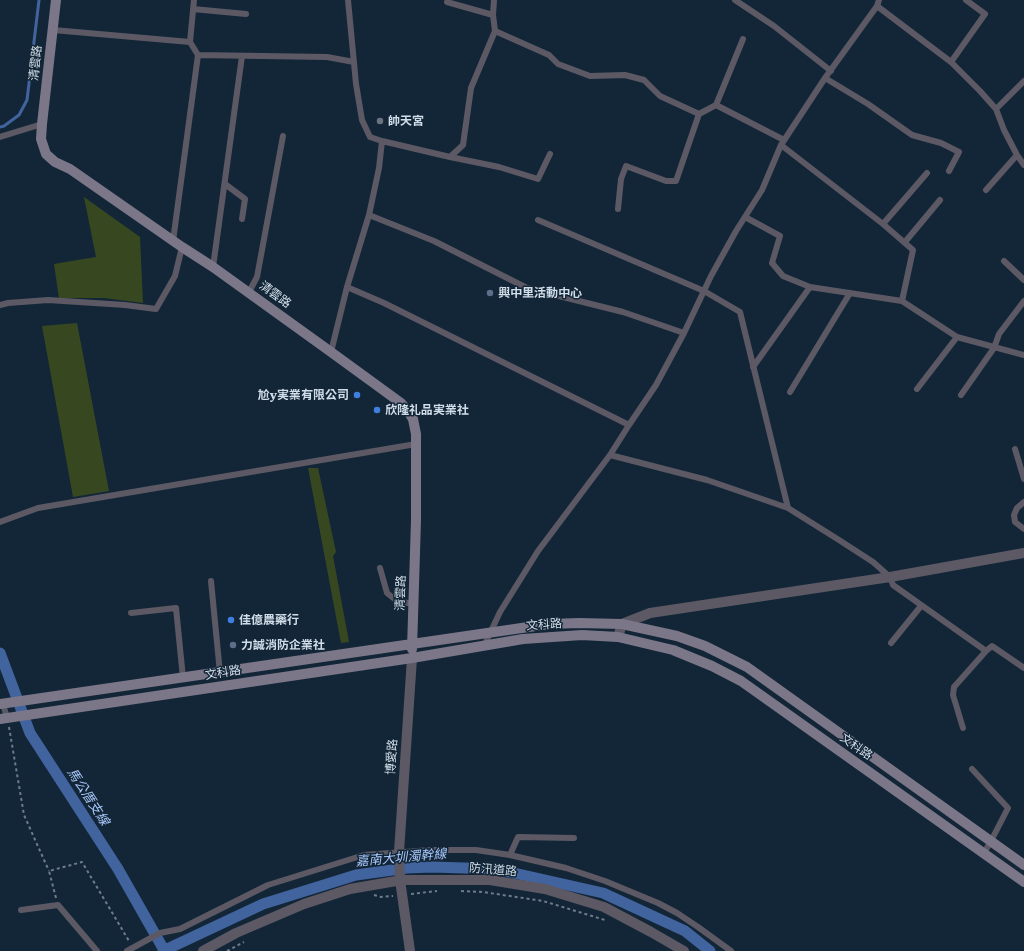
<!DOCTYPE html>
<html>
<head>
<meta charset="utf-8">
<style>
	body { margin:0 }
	canvas { display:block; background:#132637 }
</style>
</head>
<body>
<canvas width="1024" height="951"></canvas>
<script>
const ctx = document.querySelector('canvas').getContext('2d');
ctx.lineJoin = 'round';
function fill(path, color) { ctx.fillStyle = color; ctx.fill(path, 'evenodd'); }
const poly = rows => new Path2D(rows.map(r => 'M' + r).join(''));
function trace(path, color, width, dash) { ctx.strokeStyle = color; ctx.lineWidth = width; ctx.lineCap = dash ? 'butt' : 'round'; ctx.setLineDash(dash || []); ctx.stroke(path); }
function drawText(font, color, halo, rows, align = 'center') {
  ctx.font = font + ' "Roboto Serif","Noto Sans TC",serif'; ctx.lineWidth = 3; ctx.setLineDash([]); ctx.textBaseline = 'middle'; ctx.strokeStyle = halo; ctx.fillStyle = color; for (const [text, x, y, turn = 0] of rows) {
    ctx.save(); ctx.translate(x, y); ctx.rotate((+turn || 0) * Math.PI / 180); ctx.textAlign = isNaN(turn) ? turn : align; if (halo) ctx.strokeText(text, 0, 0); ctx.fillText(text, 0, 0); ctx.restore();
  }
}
const green = poly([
	[84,197,140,237,143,303,104,298,59,298,54,264,96,257],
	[77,323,109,491,73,497,42,326],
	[308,468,318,468,336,552,333,556,349,642,341,643]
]);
const stream = poly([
	[0,127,4,126,19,115,27,100,39,0]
]);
const canal = poly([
	[0,653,30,733,118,869,164,950],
	[163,951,263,904,356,875,407,868,432,867,496,869,603,893,685,931,710,951]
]);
const path = poly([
	[9,727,24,815,49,871],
	[461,891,483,892,543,901,605,920],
	[411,894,437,891],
	[374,895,381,897,393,896],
	[56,898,49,871,82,862,129,941],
	[227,951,244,942]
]);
const lane = poly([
	[448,0,447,2,493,15,495,31],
	[735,0,774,26,831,71],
	[877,6,951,62,980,91,996,109,1004,130,1017,155,1024,165],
	[193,9,246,14],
	[493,15,494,0],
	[53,30,190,42],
	[198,55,327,57,354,62],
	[951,62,985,14,966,0],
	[825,78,868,104,912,135,941,143,959,152,949,171],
	[716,105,743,39],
	[996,109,1024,81],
	[0,137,42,124],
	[382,141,450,157,499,167,538,179,550,154],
	[781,145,883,224,913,250,902,301,957,337,1024,355],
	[450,157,463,145,471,88,495,31,549,55,558,64,590,76,625,75,644,80,660,96,699,114,716,105,784,140],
	[225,184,245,199,242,219],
	[986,190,1017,155],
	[618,209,621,179,626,166,666,181,676,181,699,114],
	[369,215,434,241,527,288,623,312,684,333],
	[745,217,780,236,772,263,783,276,810,287,902,301],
	[538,220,704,291,740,312,788,508],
	[883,224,927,173],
	[173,241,198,55,190,42,194,0],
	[905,242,940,200],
	[1004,261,1024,280],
	[213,267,242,56],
	[347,287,384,303,629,425],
	[249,292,257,277,283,136],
	[0,305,8,303,48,300,125,305,156,309,175,276,182,247],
	[331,352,347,287,369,215,379,168,382,141,370,137,362,120,356,84,348,0],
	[753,367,810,287],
	[917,389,957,337],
	[790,392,850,293],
	[961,395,994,348,999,334,1024,301],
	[1015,449,1024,479],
	[610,455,707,480,788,508,839,540,873,562,890,577,893,585,986,651,992,646,1024,668],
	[1024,502,1017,508,1014,515,1015,522,1024,529],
	[0,522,38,508,416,444],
	[380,568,387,593,397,601,413,604],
	[211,581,220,673],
	[131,613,176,608,183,678],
	[891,643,921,606],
	[484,646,500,612,538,551,610,455,629,425,656,385,684,333,711,276,736,231,762,190,781,145,825,78,877,6,879,0],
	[3,704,7,718],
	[963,728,953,695,954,687,986,651],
	[972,769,1008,808,991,841,984,853],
	[510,855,518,837,574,838],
	[21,910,58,905,97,951],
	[127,951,160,933,180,929,268,885,364,855,431,850,476,850,510,855,566,868,605,881,658,903,677,913,698,927,731,951]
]);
const street = poly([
	[618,637,622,624,650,613,890,577,1024,553],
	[203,951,236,933,304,904,350,889,402,880,490,880,545,889,604,907,651,932,684,951],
	[410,951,400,880,399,852,412,658]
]);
const secondary = poly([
	[56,0,42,124,41,139,46,154,55,162,70,169,182,247,213,267,331,352,401,403,408,411,413,419,416,434,416,520,412,649],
	[0,704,549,624,579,623,622,624,677,636,705,646,747,667,1024,865],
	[0,719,412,658,523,639,582,635,618,637,673,650,712,666,741,681,1024,882]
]);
const markers = [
	[380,121,4,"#6b7280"],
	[490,293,4,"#5c6f8a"],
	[357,395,4,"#3f7fe0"],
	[377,410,4,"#3f7fe0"],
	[231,620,4,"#3f7fe0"],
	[233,645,4,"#5c6f8a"]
];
const streetNames = [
	["清雲路",36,63,-84],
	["清雲路",275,295,36],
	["清雲路",401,593,-88],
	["文科路",544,625,-4],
	["文科路",223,673,-9],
	["文科路",856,747,35],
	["博愛路",392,757,-86],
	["防汛道路",493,870,5]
];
const poiNames = [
	["帥天宮",388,121],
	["興中里活動中心",498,293],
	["尬y実業有限公司",349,395,"right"],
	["欣隆礼品実業社",385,410],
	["佳億農藥行",239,620],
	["力誠消防企業社",241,645]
];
const waterNames = [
	["馬公厝支線",88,797,57],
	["嘉南大圳濁幹線",401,858,-5]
];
fill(green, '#374820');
trace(stream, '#41639e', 3);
trace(canal, '#41639e', 11);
trace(path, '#6d7c8b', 2, [3, 3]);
trace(lane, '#5c5965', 6);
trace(street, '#5c5965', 10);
trace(secondary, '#7b7789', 10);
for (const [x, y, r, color] of markers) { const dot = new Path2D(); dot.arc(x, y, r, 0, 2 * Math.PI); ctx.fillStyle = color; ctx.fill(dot); trace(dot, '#132637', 1.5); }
drawText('12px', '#d1dde8', '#132637', streetNames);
drawText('bold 12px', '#d1dde8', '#132637', poiNames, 'left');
drawText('italic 13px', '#a7c6f9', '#132637', waterNames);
</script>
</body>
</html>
